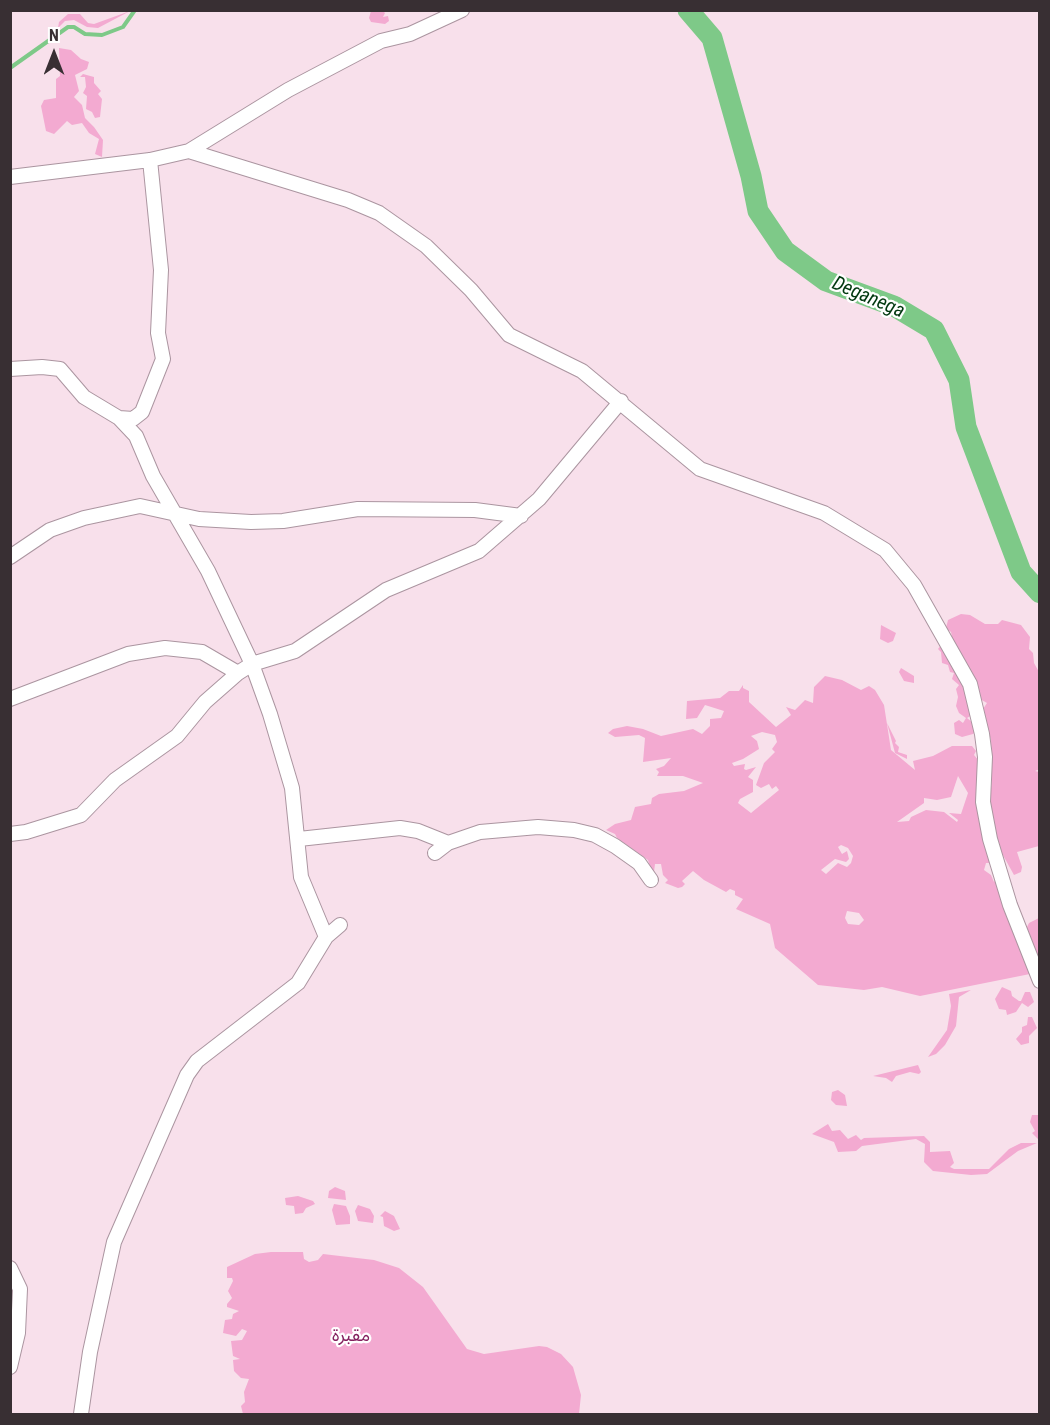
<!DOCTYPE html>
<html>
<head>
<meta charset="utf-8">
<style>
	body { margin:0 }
	#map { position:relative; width:1050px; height:1425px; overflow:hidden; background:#f8e0eb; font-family:"Roboto Condensed",sans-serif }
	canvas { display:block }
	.frame { position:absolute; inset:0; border:12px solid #382f33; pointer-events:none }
	.north { position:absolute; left:24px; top:24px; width:60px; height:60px; -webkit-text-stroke:4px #fff; paint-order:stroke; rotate:0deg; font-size:16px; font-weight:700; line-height:24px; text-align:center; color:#382f33 }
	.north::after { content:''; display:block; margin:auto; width:21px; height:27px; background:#382f33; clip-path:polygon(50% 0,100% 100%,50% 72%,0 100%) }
</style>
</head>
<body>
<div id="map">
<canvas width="1050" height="1425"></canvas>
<div class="frame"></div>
<div class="north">N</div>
</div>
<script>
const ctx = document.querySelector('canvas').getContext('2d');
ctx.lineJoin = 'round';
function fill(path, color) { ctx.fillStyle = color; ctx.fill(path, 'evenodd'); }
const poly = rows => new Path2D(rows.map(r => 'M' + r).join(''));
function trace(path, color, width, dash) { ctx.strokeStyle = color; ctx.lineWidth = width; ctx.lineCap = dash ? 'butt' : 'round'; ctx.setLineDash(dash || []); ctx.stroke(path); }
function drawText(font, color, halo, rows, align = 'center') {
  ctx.font = font + ' "Roboto Condensed","Noto Sans Arabic",sans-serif'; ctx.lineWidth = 4.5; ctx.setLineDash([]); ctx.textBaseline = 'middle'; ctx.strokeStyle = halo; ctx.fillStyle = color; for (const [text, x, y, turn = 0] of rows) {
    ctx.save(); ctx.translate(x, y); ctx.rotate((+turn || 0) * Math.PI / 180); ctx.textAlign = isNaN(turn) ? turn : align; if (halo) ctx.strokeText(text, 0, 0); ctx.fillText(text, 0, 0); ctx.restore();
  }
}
const green = poly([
	[130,11,98,28,87,27,74,20,65,21,58,28,59,22,68,14,80,14,88,23,94,24],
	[371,11,383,11,385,13,383,17,388,16,389,21,385,24,371,22,369,18],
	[59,48,71,50,81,59,89,62,87,69,75,75,79,91,74,97,82,105,85,118,94,127,103,140,102,157,95,154,99,139,89,133,82,123,72,125,67,121,54,134,46,131,41,106,44,100,56,98,56,79,60,76],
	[83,74,94,77,94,83,101,91,98,94,102,99,100,117,95,118,92,112,86,109,87,96,83,93,86,87,85,77,80,77],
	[961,614,970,615,985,624,998,624,1002,620,1021,625,1030,637,1029,649,1033,653,1034,663,1039,672,1040,769,1035,771,1039,772,1039,846,1017,852,1022,867,1021,872,1014,875,999,848,988,808,992,782,991,740,981,712,987,703,980,699,965,661,953,641,951,632,946,628,948,620],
	[881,625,896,633,893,641,888,643,880,639],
	[941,645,945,655,949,654,963,680,962,684,972,715,967,718,972,722,975,732,973,734,962,737,955,734,954,723,959,720,963,723,966,718,959,713,956,706,958,697,956,689,959,685,952,679,954,673,950,672,948,665,942,663,941,652,938,649],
	[901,668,914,676,914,683,904,681,899,672],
	[825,676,842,680,861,690,869,686,875,690,884,705,891,750,915,770,913,761,933,756,952,746,972,746,976,751,974,755,980,762,976,787,979,795,976,801,985,837,983,842,987,845,993,863,986,863,984,870,991,875,994,882,995,880,1030,974,920,996,882,987,864,990,818,985,775,948,770,924,736,909,743,899,735,895,735,891,730,889,726,892,704,880,693,871,682,881,685,884,682,887,678,888,665,883,668,880,663,875,661,864,655,864,654,872,651,870,648,860,617,838,615,834,606,830,615,824,631,820,635,807,651,804,652,798,659,794,684,791,703,783,683,776,657,776,659,772,656,769,664,766,671,758,643,762,645,738,639,735,615,737,608,733,613,729,627,726,643,729,661,736,693,729,702,734,710,726,710,719,721,718,724,711,705,705,697,718,686,719,687,701,720,698,729,691,739,691,743,685,743,688,749,691,749,702,776,727,791,715,786,707,795,710,805,700,813,703,814,687],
	[762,732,775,735,777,742,772,749,775,752,764,763,756,785,761,788,769,784,772,789,776,786,779,790,751,813,738,803,740,799,753,792,753,780,748,777,756,767,746,770,744,769,745,764,734,766,732,763,743,759,759,749,757,741,751,736],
	[958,776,968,793,961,814,949,813,958,820,957,822,944,812,926,810,911,817,909,821,897,822,924,803,924,798,937,800,951,797],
	[841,845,848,848,853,856,851,863,847,867,838,863,826,874,821,870,835,859,846,862,849,859,847,851,842,854,838,847],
	[847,911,859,913,864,920,859,925,848,924,845,918],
	[887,723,896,741,895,743,899,747,898,752,907,755,907,759,895,753],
	[1039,918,1039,968,1025,931,1029,923],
	[1002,987,1011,991,1012,996,1019,1001,1021,1001,1025,992,1030,992,1034,1002,1028,1007,1022,1003,1016,1012,1007,1015,1006,1010,999,1009,995,999],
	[971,990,959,997,956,1026,945,1045,936,1054,928,1057,947,1030,951,1006,949,994],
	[1028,1017,1032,1017,1037,1028,1029,1036,1029,1043,1021,1045,1016,1039,1022,1032,1022,1027,1027,1025],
	[918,1065,921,1072,919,1074,910,1072,896,1076,892,1082,886,1078,873,1076],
	[838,1090,845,1095,847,1106,836,1105,831,1100,832,1092],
	[1032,1115,1039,1115,1039,1140,1032,1133,1035,1131,1030,1122],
	[828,1124,832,1131,840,1130,848,1139,856,1135,861,1140,864,1138,924,1136,930,1142,930,1152,950,1151,954,1163,950,1167,954,1169,989,1169,1009,1149,1021,1143,1037,1143,1018,1151,987,1174,971,1175,933,1171,924,1162,925,1144,916,1139,862,1146,856,1151,838,1152,834,1142,812,1134],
	[335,1187,345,1191,346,1200,328,1198,329,1191],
	[298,1196,313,1201,315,1204,306,1208,303,1213,295,1214,294,1206,286,1205,285,1198],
	[334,1204,346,1206,350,1216,350,1224,336,1225,332,1210],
	[358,1205,370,1209,374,1216,373,1223,358,1221,355,1211],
	[385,1211,394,1216,400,1229,394,1231,384,1226,383,1217,380,1216],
	[271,1252,303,1252,304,1259,309,1262,318,1260,323,1254,374,1260,399,1268,423,1287,467,1349,484,1354,539,1346,547,1347,561,1354,573,1367,581,1395,579,1414,243,1414,241,1406,245,1402,244,1392,249,1379,241,1378,234,1371,233,1360,240,1359,233,1356,231,1341,242,1340,247,1331,242,1329,236,1336,223,1333,225,1320,232,1319,233,1314,239,1311,227,1307,227,1304,232,1298,228,1291,233,1281,232,1278,227,1278,227,1267,255,1254]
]);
const stream = poly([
	[10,68,68,27,74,27,85,34,102,35,123,27,135,10]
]);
const river = poly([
	[688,10,712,38,751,176,758,211,785,251,826,281,894,306,934,330,959,380,966,427,1021,572,1040,593]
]);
const street = poly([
	[189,151,288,90,381,41,410,34,462,10],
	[10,177,150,160,189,151,348,200,379,213,426,246,471,290,509,335,582,371,700,469,824,513,885,550,914,585,970,684,982,734,985,757,983,802,990,839,1010,905,1040,981],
	[10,369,42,367,60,369,84,397,119,418,133,419,142,412,163,359,158,333,161,270,150,160],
	[119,418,136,436,153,476,208,571,252,664,270,714,292,788,301,877,326,937],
	[10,557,50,530,84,518,140,506,199,519,251,522,283,521,358,509,475,510,521,516],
	[10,699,128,654,165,648,202,652,238,673],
	[10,834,26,832,81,815,115,780,177,736,205,702,238,673,252,664,295,651,386,590,479,551,539,499,621,401],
	[299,839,400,828,418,831,448,843],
	[435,853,448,843,480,832,538,827,574,830,595,835,615,846,639,863,651,880],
	[10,1268,20,1289,18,1333,10,1367],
	[81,1414,90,1352,114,1242,187,1075,197,1061,298,983,326,937,340,925]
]);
const parkNames = [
	["مقبرة",351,1336]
];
const waterNames = [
	["Deganega",868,298,23]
];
fill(green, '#f3aad1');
trace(stream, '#7ec988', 4);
trace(river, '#7ec988', 21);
trace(street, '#ab95a0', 16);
trace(street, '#fff', 14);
drawText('18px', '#84205f', '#fff', parkNames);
drawText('italic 20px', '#00380f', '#fff', waterNames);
</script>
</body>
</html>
